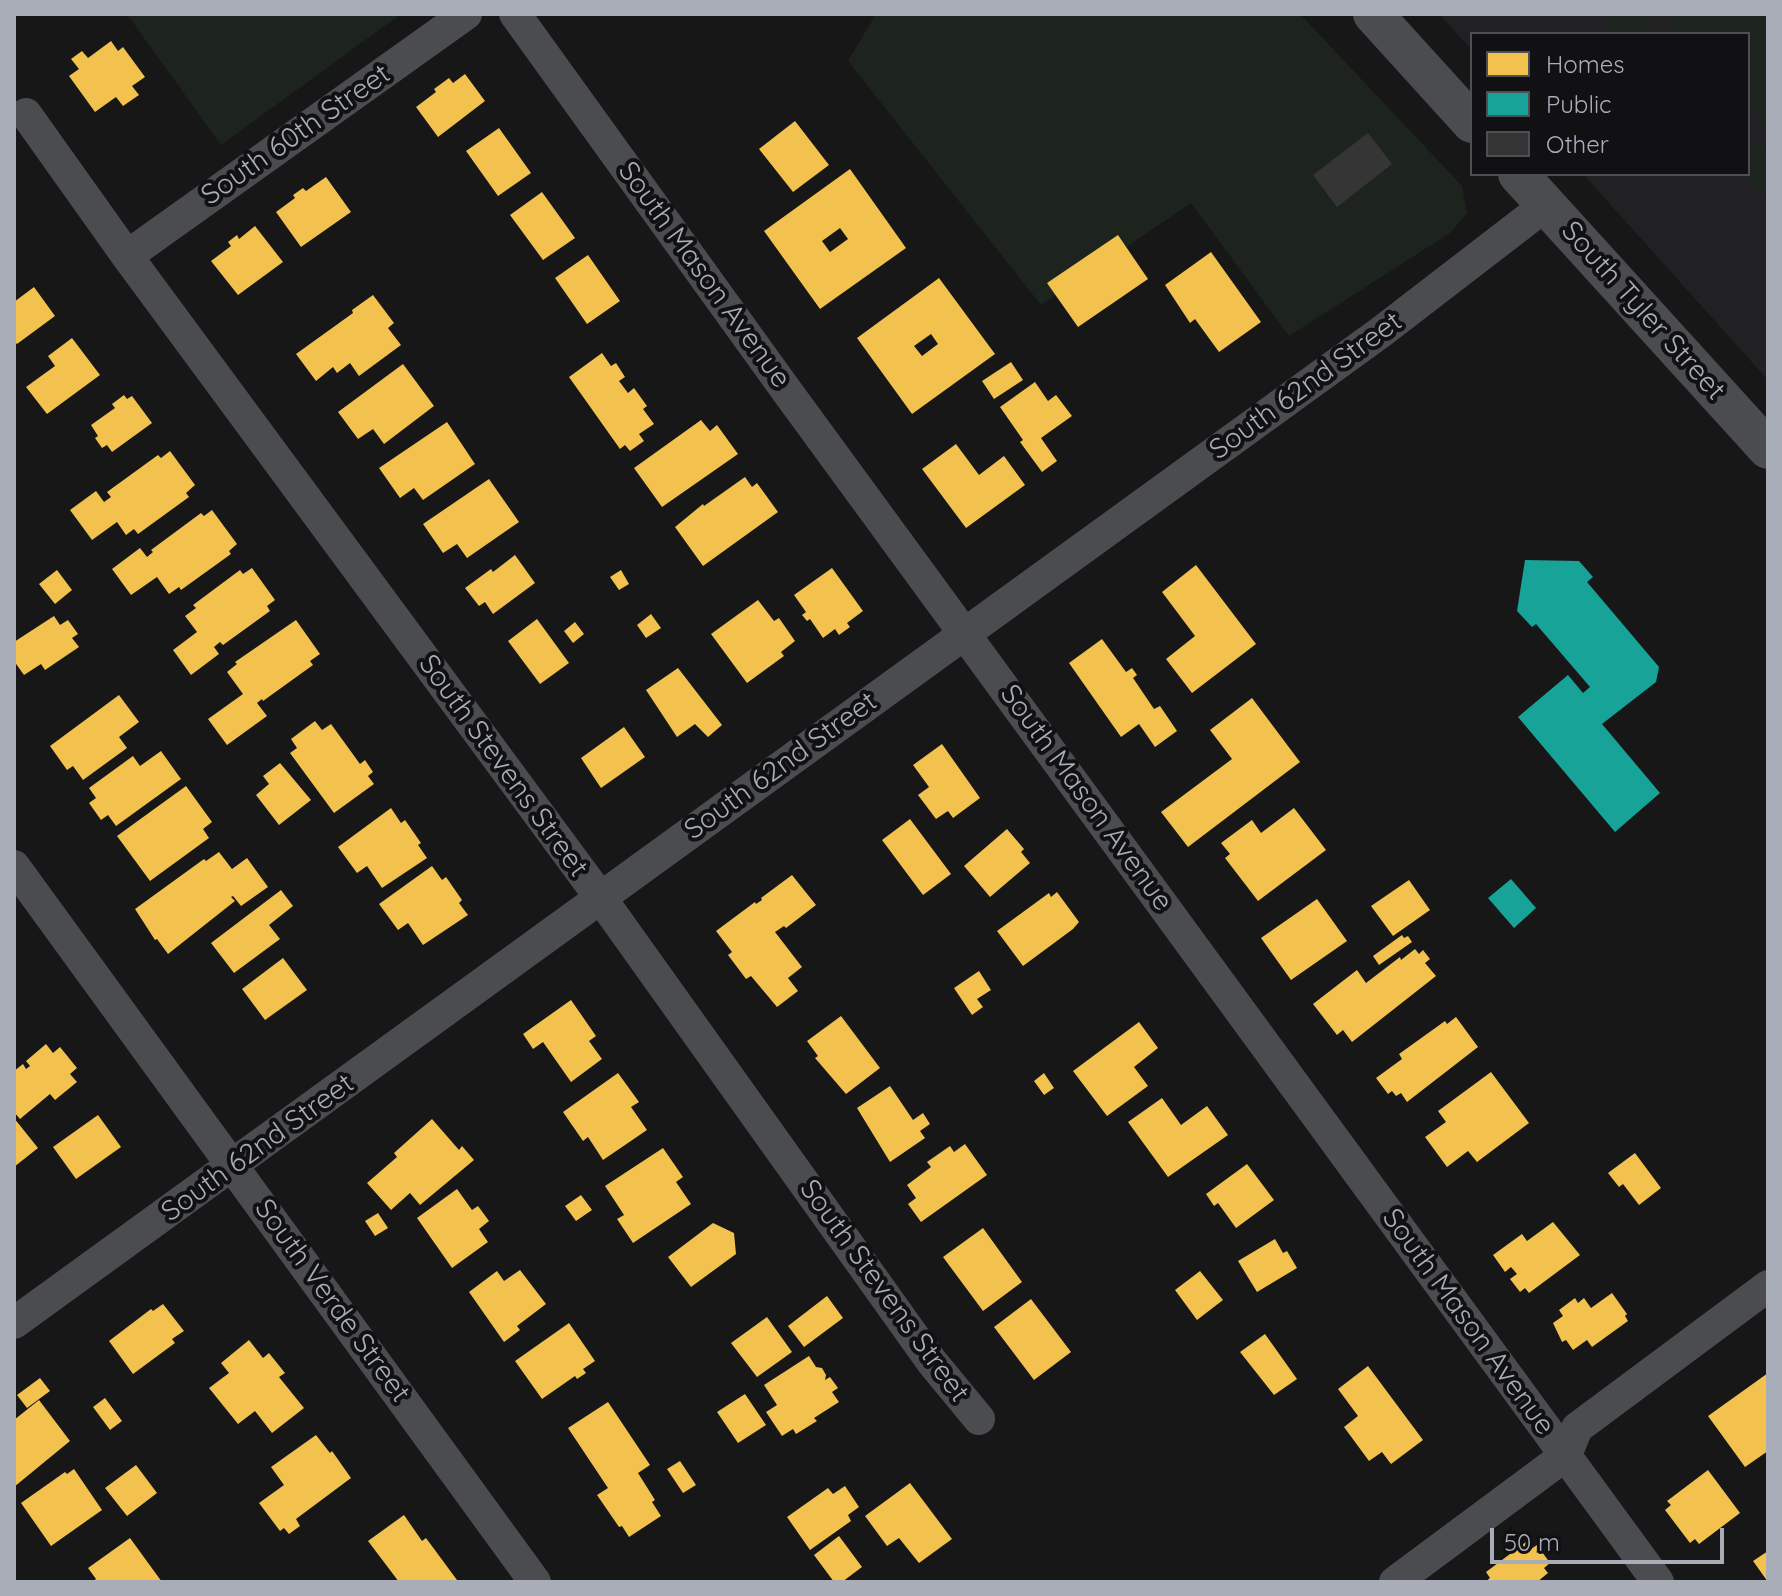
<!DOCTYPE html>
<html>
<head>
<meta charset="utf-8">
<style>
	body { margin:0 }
	#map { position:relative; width:1782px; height:1596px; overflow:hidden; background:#171717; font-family:Quicksand,sans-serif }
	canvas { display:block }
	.frame { position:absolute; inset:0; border:16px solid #a8adb8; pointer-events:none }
	.legend { position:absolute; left:1470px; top:32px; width:280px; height:144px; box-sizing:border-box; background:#111113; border:2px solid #4d4f55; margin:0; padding:10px 14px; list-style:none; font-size:24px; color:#a8adb8 }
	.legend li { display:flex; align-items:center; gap:16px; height:40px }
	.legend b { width:40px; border:2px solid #4d4f55 }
	.scale { position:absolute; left:1490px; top:1528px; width:234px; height:36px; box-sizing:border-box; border:4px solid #a8adb8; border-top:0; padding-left:10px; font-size:24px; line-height:28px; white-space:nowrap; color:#a8adb8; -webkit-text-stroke:6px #111113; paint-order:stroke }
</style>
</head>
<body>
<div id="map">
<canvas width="1782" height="1596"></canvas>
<div class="frame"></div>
<ul class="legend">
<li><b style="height:22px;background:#f2c14e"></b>Homes</li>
<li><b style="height:22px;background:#17a398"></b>Public</li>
<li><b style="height:22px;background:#353536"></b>Other</li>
</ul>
<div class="scale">50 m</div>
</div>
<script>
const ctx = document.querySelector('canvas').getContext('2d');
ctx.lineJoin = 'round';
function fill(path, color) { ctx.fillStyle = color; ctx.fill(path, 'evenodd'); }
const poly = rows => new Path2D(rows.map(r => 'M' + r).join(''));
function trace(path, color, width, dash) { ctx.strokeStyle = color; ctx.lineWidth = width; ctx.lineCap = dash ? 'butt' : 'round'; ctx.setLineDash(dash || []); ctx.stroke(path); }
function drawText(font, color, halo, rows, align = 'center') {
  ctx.font = font + ' Quicksand,sans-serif'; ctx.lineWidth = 8; ctx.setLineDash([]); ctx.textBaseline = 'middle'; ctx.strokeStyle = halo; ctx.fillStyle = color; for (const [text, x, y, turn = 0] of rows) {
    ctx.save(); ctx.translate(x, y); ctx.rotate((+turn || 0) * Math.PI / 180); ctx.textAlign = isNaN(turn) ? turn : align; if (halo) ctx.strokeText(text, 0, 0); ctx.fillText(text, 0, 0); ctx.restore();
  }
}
const built = poly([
	[1439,14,1768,14,1768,380,1583,174,1748,174,1748,34,1472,34,1472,50]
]);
const green = poly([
	[127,14,401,14,221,145],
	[876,14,1300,14,1462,186,1467,213,1450,233,1289,336,1191,203,1041,305,848,61],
	[1599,14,1642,14,1660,34,1617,34],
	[1666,14,1768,14,1768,128,1748,105,1748,34,1684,34],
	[1748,134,1768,156,1768,200,1744,174,1748,174]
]);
const homes = poly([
	[111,41,118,51,123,47,145,77,132,86,139,95,123,106,116,97,95,112,69,76,79,69,71,59,82,51,88,58],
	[465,74,485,101,438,137,416,107,436,92,434,89,449,78,453,83],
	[795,121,829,165,793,192,759,149],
	[499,128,531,173,498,196,466,151],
	[850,169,906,248,820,309,764,231],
	[840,228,848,239,830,252,822,241],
	[326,177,351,212,301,247,276,212,295,198,293,195,303,188,306,191],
	[542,192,575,238,543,260,510,215],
	[255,226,283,262,238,295,211,261,231,246,228,242,237,235,239,239],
	[1118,235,1148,279,1078,327,1047,283],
	[1211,252,1261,322,1219,352,1195,319,1190,323,1165,285],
	[588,255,620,301,587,324,555,278],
	[939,278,995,354,912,414,857,338],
	[931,334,938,344,922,356,914,346],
	[34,287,55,316,17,344,14,341,14,302],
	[373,295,394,323,388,328,401,345,359,376,350,363,337,373,333,367,316,381,296,354,353,313,352,310],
	[72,338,100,375,47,414,26,387,55,366,48,356],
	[602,353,611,366,616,363,625,377,619,381,628,393,634,388,647,406,643,409,654,424,639,434,644,441,630,451,625,445,620,449,569,377],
	[1011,362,1023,380,994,399,982,381],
	[403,364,434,406,384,444,373,429,358,439,338,412],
	[1035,382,1048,401,1056,395,1072,416,1041,438,1057,461,1042,472,1020,442,1023,440,1000,407],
	[124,395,127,399,132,396,152,423,112,452,107,445,102,448,95,438,98,436,91,425,115,408,112,404],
	[701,420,710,431,717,425,738,454,662,507,634,468],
	[447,422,475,464,423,500,414,488,400,498,379,468],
	[956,444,979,475,1004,456,1025,485,966,528,922,469],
	[170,451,195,485,186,493,189,497,138,534,134,529,126,535,117,522,92,540,70,510,96,491,104,502,111,497,107,492,158,455,161,458],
	[745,477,752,487,757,483,778,512,703,566,675,527,703,504,704,506],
	[489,479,519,522,467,558,457,544,443,553,423,524],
	[212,510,237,544,229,551,231,554,181,590,179,587,169,594,157,577,131,595,112,569,140,548,147,557,153,552,151,550,201,513,204,516],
	[515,555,535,583,493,614,485,602,479,606,465,588,491,569,493,572],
	[1196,565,1256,644,1192,693,1166,659,1195,636,1162,592],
	[252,568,275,600,267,606,270,611,223,645,220,642,214,647,219,654,191,675,173,650,197,632,185,616,196,608,193,605,240,570,243,574],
	[832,568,863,611,847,623,850,627,839,635,835,629,823,638,810,619,807,621,802,615,806,612,794,595],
	[57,570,72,590,55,604,39,584],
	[621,570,629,584,619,590,610,577],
	[758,600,774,621,779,618,795,641,781,652,784,656,747,683,711,634],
	[651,614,661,628,646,638,637,625],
	[54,616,60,625,68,620,78,634,72,638,79,647,45,670,41,664,24,675,14,661,14,642],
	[537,619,569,663,540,684,508,641],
	[296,620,320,654,310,661,313,665,263,701,262,699,257,703,267,716,227,745,208,719,243,694,227,672,237,664,235,662],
	[575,622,584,634,573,643,564,631],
	[1102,639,1126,672,1132,668,1137,675,1133,678,1154,709,1160,706,1177,731,1155,747,1139,724,1121,737,1069,663],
	[678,668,722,725,708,737,695,724,677,737,646,690],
	[119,695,139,722,119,737,127,748,83,780,73,766,67,770,50,746],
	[1252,698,1300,762,1188,847,1161,812,1232,759,1210,730],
	[315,721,322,730,331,724,360,764,365,760,373,772,368,776,374,784,334,813,290,753,297,748,291,739],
	[624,727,645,757,601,788,581,758],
	[942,744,980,798,953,818,948,811,936,819,918,795,929,787,913,765],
	[161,751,181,779,116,826,108,815,101,820,89,803,96,798,89,788,133,756,140,766],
	[280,763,311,800,279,825,256,795,269,784,263,776],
	[186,786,212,822,203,829,209,838,150,881,117,836],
	[391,808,401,823,405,820,421,843,418,845,427,858,382,888,367,866,357,873,338,847],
	[1294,808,1326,850,1258,901,1225,858,1230,854,1221,843,1252,820,1261,833],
	[910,819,951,874,923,895,882,840],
	[1007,829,1024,849,1021,852,1030,863,990,897,964,866],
	[219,852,232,869,247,858,268,887,241,906,233,896,231,897,235,901,168,954,157,939,155,940,135,909,204,859,206,861],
	[432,866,442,880,446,877,462,900,459,903,468,915,423,945,408,923,398,930,379,904],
	[792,875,816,905,786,928,784,926,775,932,802,967,788,978,798,991,777,1007,751,976,746,979,728,955,732,952,716,931,755,902,756,904,762,900,761,898],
	[1409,880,1430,910,1393,936,1371,906],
	[281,890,293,906,269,925,280,939,234,973,211,943],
	[1057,892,1079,922,1073,929,1023,966,997,931,1049,893,1051,897],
	[1317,899,1347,941,1291,980,1261,938],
	[1402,935,1404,938,1408,936,1412,942,1379,965,1373,956],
	[1415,949,1419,954,1423,950,1430,959,1425,963,1436,976,1352,1042,1343,1030,1337,1035,1313,1004,1357,970,1366,983,1400,957,1401,960],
	[283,958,307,990,265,1020,242,989],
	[979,971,991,990,977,999,983,1007,972,1015,954,988],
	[571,1000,596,1036,589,1041,602,1059,571,1082,543,1042,533,1049,523,1034],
	[841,1016,880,1068,846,1094,815,1058,818,1056,807,1041],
	[1456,1017,1478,1047,1407,1102,1401,1093,1396,1096,1392,1091,1388,1094,1376,1078,1402,1059,1399,1054,1445,1021,1447,1024],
	[1139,1022,1158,1048,1134,1067,1148,1086,1107,1116,1073,1071],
	[46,1044,53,1053,60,1047,77,1068,70,1074,77,1082,55,1100,50,1094,20,1119,14,1112,14,1071,23,1064,26,1069,30,1066,26,1061],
	[1491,1072,1529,1123,1477,1162,1468,1151,1447,1167,1425,1137,1446,1122,1438,1111],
	[618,1073,639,1102,631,1107,647,1130,603,1160,588,1137,583,1141,563,1112],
	[1044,1073,1054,1088,1044,1095,1034,1081],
	[890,1086,913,1120,923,1113,930,1124,920,1131,925,1138,890,1162,857,1108],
	[1162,1098,1181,1125,1207,1106,1228,1135,1168,1177,1128,1122],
	[98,1115,121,1147,76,1179,53,1147],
	[14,1118,38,1148,14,1167],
	[432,1119,459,1150,462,1146,474,1160,420,1205,410,1193,391,1210,367,1183,397,1157,394,1153],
	[965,1144,987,1175,921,1222,908,1204,916,1198,907,1185,931,1167,927,1162,950,1146,954,1152],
	[663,1148,683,1177,676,1182,691,1204,633,1243,617,1219,624,1215,605,1186],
	[1635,1153,1661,1188,1639,1205,1623,1184,1619,1187,1608,1173],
	[1247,1164,1274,1200,1236,1228,1218,1203,1214,1206,1206,1194],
	[457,1189,472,1210,478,1206,489,1221,479,1229,488,1242,452,1268,417,1218],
	[581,1195,592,1210,576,1221,565,1206],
	[378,1213,388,1228,375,1236,365,1221],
	[1553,1222,1580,1255,1529,1293,1525,1288,1520,1292,1510,1279,1517,1274,1511,1267,1505,1272,1493,1255,1522,1234,1527,1241],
	[713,1223,734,1233,736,1254,691,1287,668,1257],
	[983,1228,1022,1282,983,1311,943,1257],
	[1275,1239,1283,1253,1287,1251,1297,1268,1257,1292,1238,1261],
	[520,1270,546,1304,517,1326,520,1330,504,1342,469,1292,497,1271,504,1281],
	[1200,1271,1223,1300,1197,1320,1175,1290],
	[1612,1293,1627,1314,1625,1316,1628,1321,1592,1347,1587,1340,1573,1350,1566,1340,1562,1342,1553,1323,1563,1316,1559,1310,1575,1298,1578,1303,1584,1298,1591,1308],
	[827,1296,843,1318,804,1347,788,1326],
	[1031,1299,1071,1352,1034,1380,994,1327],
	[163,1304,184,1331,172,1339,175,1343,133,1374,109,1341,151,1309,153,1311],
	[767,1317,792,1352,757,1377,731,1343],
	[569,1323,595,1361,583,1369,586,1373,577,1379,575,1376,542,1399,515,1361],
	[1265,1334,1297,1379,1274,1395,1240,1352],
	[249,1340,263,1358,269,1353,285,1373,279,1377,304,1408,272,1433,255,1411,238,1424,209,1388,229,1373,221,1363],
	[809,1356,816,1367,822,1368,826,1375,825,1380,830,1377,838,1388,832,1392,839,1402,814,1418,817,1421,796,1434,793,1429,782,1436,766,1412,777,1405,764,1385],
	[1368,1366,1423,1440,1391,1464,1382,1452,1369,1461,1344,1427,1358,1416,1338,1389],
	[1768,1373,1768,1451,1745,1467,1708,1416],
	[40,1378,50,1391,27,1408,17,1395],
	[745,1394,766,1425,738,1443,717,1412],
	[105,1398,122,1421,110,1430,93,1407],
	[39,1400,70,1441,14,1487,14,1420],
	[608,1402,650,1465,638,1473,655,1500,652,1502,661,1516,629,1537,622,1526,619,1527,597,1495,608,1488,568,1428],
	[316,1435,330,1453,332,1451,351,1478,296,1519,300,1526,289,1534,284,1528,280,1531,259,1503,284,1485,271,1467],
	[680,1461,696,1485,683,1493,667,1469],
	[136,1465,157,1493,127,1516,105,1488],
	[74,1469,102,1510,51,1546,21,1503,65,1472,67,1474],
	[1708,1470,1740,1513,1699,1544,1695,1539,1690,1543,1665,1510,1671,1505,1667,1501],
	[910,1483,952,1539,919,1563,899,1538,887,1546,865,1516],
	[845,1486,859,1507,848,1515,851,1521,810,1550,787,1517,828,1488,833,1494],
	[404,1515,422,1541,426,1538,457,1580,454,1582,399,1582,368,1541],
	[839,1536,862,1567,842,1582,834,1582,814,1555],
	[130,1538,162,1582,92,1582,96,1579,88,1568],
	[1526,1542,1531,1549,1537,1545,1550,1563,1544,1568,1548,1573,1537,1582,1485,1582,1490,1578,1486,1572],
	[1768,1551,1768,1582,1753,1561]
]);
const public = poly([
	[1525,560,1579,561,1593,577,1587,582,1659,667,1656,682,1602,724,1660,793,1615,832,1518,717,1568,675,1583,693,1590,687,1536,624,1532,627,1517,611],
	[1511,879,1536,908,1514,928,1488,898]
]);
const building = poly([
	[1368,133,1392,164,1337,207,1313,175]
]);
const minor = poly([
	[515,14,786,390,1658,1582],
	[26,114,127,256,600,897,932,1362,979,1419],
	[127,256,466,14],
	[14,866,535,1582],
	[14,1323,1381,332,1546,205],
	[1395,1582,1566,1455,1577,1428,1768,1286]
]);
const tertiary = poly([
	[1373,14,1472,123],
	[1518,174,1768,449]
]);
const streetNames = [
	["South 60th Street",296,135,-35],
	["South Mason Avenue",704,275,54],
	["South Tyler Street",1643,311,48],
	["South 62nd Street",1306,386,-36],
	["South Stevens Street",503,766,54],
	["South 62nd Street",781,766,-36],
	["South Mason Avenue",1086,798,54],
	["South 62nd Street",258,1148,-36],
	["South Stevens Street",884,1291,54],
	["South Verde Street",332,1301,54],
	["South Mason Avenue",1468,1322,54]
];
fill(built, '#212123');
fill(green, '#1d241e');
fill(homes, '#f2c14e');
fill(public, '#17a398');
fill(building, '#353536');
trace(minor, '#4b4c50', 32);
trace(tertiary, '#4b4c50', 40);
drawText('28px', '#a8adb8', '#111113', streetNames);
</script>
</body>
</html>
